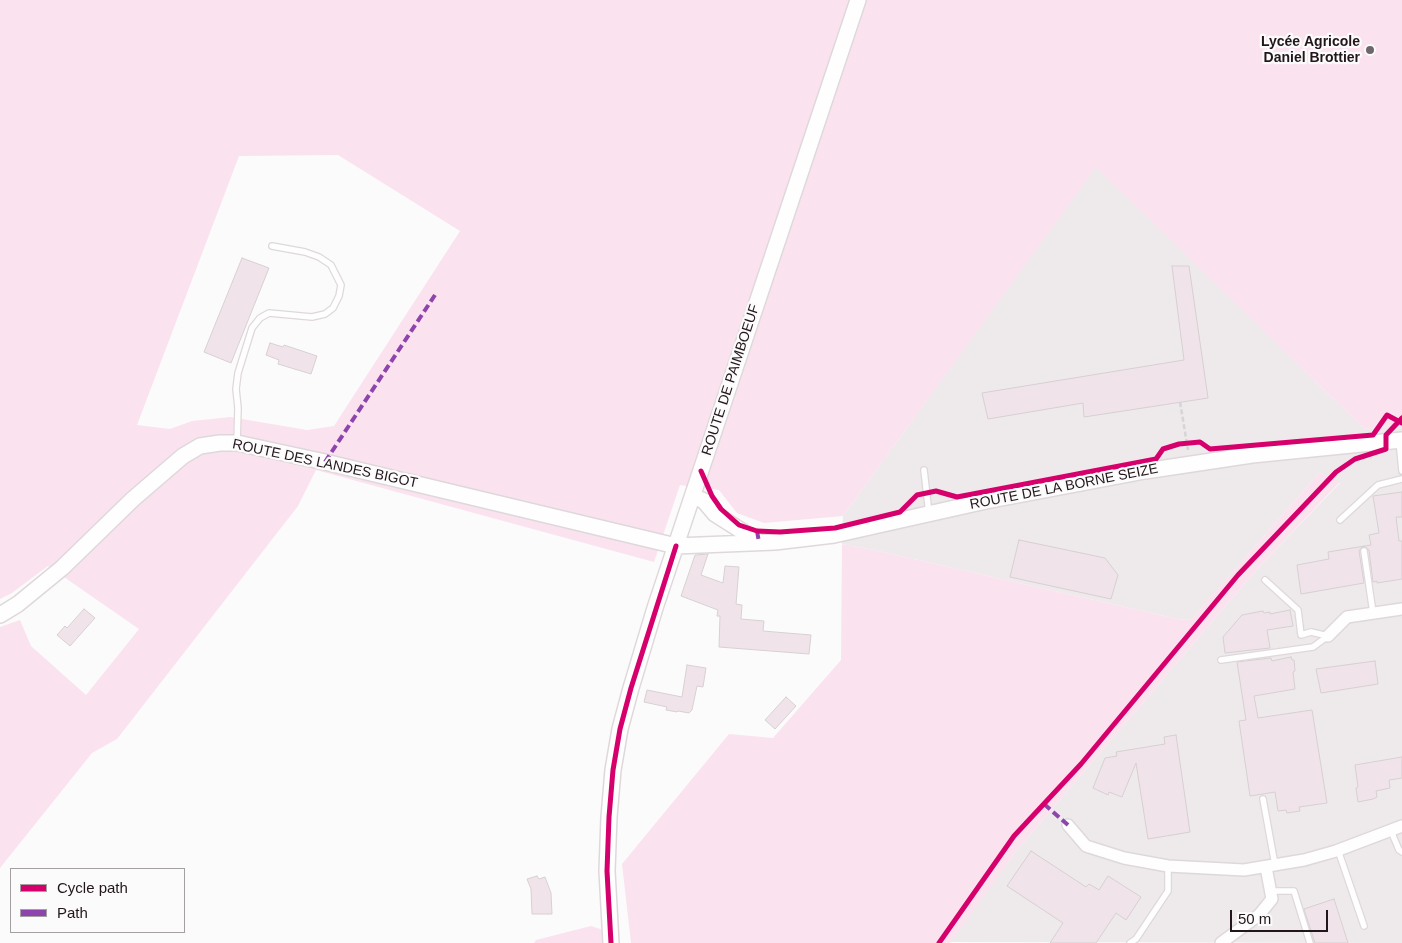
<!DOCTYPE html>
<html>
<head>
<meta charset="utf-8">
<style>
	body { margin:0 }
	#map { position:relative; width:1402px; height:943px; overflow:hidden; background:#fbfbfb; font-family:Arial,sans-serif }
	canvas { display:block }
	.legend { position:absolute; left:10px; top:868px; width:175px; height:65px; box-sizing:border-box; background:#fbfbfb; border:1px solid #a49fa2; margin:0; padding:6px 9px; list-style:none; font-size:15px; color:#22161c }
	.legend li { display:flex; align-items:center; gap:10px; height:25px }
	.legend b { width:25px; border:1px solid #a49fa2 }
	.scale { position:absolute; left:1230px; top:910px; width:98px; height:22px; box-sizing:border-box; border:2px solid #22161c; border-top:0; padding-left:6px; font-size:15px; line-height:18px; white-space:nowrap; color:#22161c; -webkit-text-stroke:4px #fbfbfb; paint-order:stroke }
</style>
</head>
<body>
<div id="map">
<canvas width="1402" height="943"></canvas>
<ul class="legend">
<li><b style="height:6px;background:#d6006c"></b>Cycle path</li>
<li><b style="height:6px;background:#8e44ad"></b>Path</li>
</ul>
<div class="scale">50 m</div>
</div>
<script>
const ctx = document.querySelector('canvas').getContext('2d');
ctx.lineJoin = 'round';
function fill(path, color) { ctx.fillStyle = color; ctx.fill(path, 'evenodd'); }
const poly = rows => new Path2D(rows.map(r => 'M' + r).join(''));
function trace(path, color, width, dash) { ctx.strokeStyle = color; ctx.lineWidth = width; ctx.lineCap = dash ? 'butt' : 'round'; ctx.setLineDash(dash || []); ctx.stroke(path); }
function drawText(font, color, halo, rows, align = 'center') {
  ctx.font = font + ' Arial,sans-serif'; ctx.lineWidth = 4.5; ctx.setLineDash([]); ctx.textBaseline = 'middle'; ctx.strokeStyle = halo; ctx.fillStyle = color; for (const [text, x, y, turn = 0] of rows) {
    ctx.save(); ctx.translate(x, y); ctx.rotate((+turn || 0) * Math.PI / 180); ctx.textAlign = isNaN(turn) ? turn : align; if (halo) ctx.strokeText(text, 0, 0); ctx.fillText(text, 0, 0); ctx.restore();
  }
}
const built = poly([
	[1096,166,1364,429,1402,424,1402,943,949,942,1017,850,1258,568,1340,483,1319,473,1191,620,1178,619,874,550,842,544,843,516]
]);
const green = poly([
	[0,0,1402,0,1402,424,1364,429,1096,167,843,516,764,523,737,513,719,490,680,485,654,562,316,470,298,506,117,739,92,753,0,868,0,627,20,620,31,646,86,695,139,629,48,566,12,593,0,599],
	[338,155,460,231,334,426,307,430,230,417,192,421,170,429,137,425,239,156],
	[1319,473,1340,482,1258,568,1017,850,950,943,631,943,622,864,729,734,773,738,841,660,842,544,874,550,1178,619,1191,620],
	[591,926,603,930,605,943,534,943,536,940]
]);
const building = poly([
	[242,258,269,268,231,363,204,352,242,258],
	[1172,266,1189,266,1208,398,1084,417,1083,403,988,419,982,393,1184,360,1172,266],
	[270,343,283,347,284,345,317,356,311,374,278,364,279,360,266,355,270,343],
	[1402,492,1402,517,1396,517,1399,541,1402,541,1402,579,1377,583,1377,581,1373,582,1369,550,1364,546,1361,548,1359,551,1364,583,1301,594,1297,565,1329,559,1328,552,1371,545,1369,535,1379,533,1373,496,1402,492],
	[1019,540,1105,558,1118,575,1111,599,1010,577,1019,540],
	[708,554,701,575,723,583,725,566,739,567,736,604,742,605,741,619,764,621,763,631,811,635,809,654,719,647,720,616,717,616,718,610,681,596,695,555,708,554],
	[84,609,95,618,70,646,57,635,65,626,67,628,84,609],
	[1290,610,1293,626,1267,630,1270,648,1225,653,1223,637,1242,615,1263,611,1264,613,1270,612,1270,614,1290,610],
	[1291,657,1292,660,1294,660,1295,671,1293,672,1295,689,1254,696,1258,718,1312,710,1327,803,1299,807,1300,811,1287,813,1286,810,1278,811,1275,792,1250,796,1239,721,1246,720,1237,662,1271,658,1272,661,1291,657],
	[1375,661,1378,684,1321,693,1316,669,1375,661],
	[687,665,706,668,703,687,697,686,692,710,689,713,678,711,677,712,666,710,667,707,644,702,647,690,682,697,687,665],
	[786,697,796,706,775,729,765,720,786,697],
	[1176,735,1190,832,1148,839,1136,763,1122,797,1109,792,1108,795,1093,788,1105,758,1117,756,1116,752,1165,744,1164,737,1176,735],
	[1402,757,1402,778,1389,780,1390,788,1376,791,1377,797,1373,799,1358,802,1356,788,1358,787,1355,765,1402,757],
	[1031,851,1086,887,1089,884,1099,890,1108,876,1141,897,1126,920,1116,913,1096,943,1050,943,1063,923,1007,886,1031,851],
	[537,876,539,879,545,877,551,893,552,914,532,914,531,889,527,879,537,876],
	[1334,899,1348,943,1315,943,1304,909,1334,899]
]);
const path = poly([
	[1180,402,1188,450]
]);
const lane = poly([
	[1399,440,1402,471],
	[237,443,238,408,236,389,238,373,252,328,260,318,269,313,312,317,325,314,333,308,339,296,341,285,331,265,319,257,305,252,272,246],
	[924,470,929,514],
	[1340,520,1378,485,1402,479],
	[1364,551,1373,613],
	[1265,580,1298,610,1301,635,1311,632,1328,636],
	[1221,660,1313,647,1328,636],
	[1263,799,1275,865],
	[1391,831,1399,850,1402,852],
	[1338,850,1364,926],
	[1271,891,1294,891,1310,943],
	[1130,943,1136,939,1168,891,1168,866]
]);
const street = poly([
	[1328,636,1347,617,1402,609],
	[1068,825,1086,846,1124,858,1168,866,1244,870,1304,860,1336,851,1402,826],
	[1221,943,1259,915,1272,899,1266,867]
]);
const secondary = poly([
	[693,496,704,501,715,514,759,542],
	[0,615,18,604,62,568,133,499,183,456,200,446,220,443,237,443,325,462,676,546,775,542,834,535,986,501,1145,471,1252,455,1402,440],
	[611,943,607,871,609,817,613,770,620,729,631,688,655,608,858,0]
]);
const quiet = poly([
	[325,462,435,295],
	[757,531,759,542],
	[1044,804,1068,825]
]);
const cycleway = poly([
	[701,471,712,496,721,509,739,525,757,531,780,532,835,528,900,512,917,495,936,491,957,497,1156,459,1163,449,1179,444,1200,442,1210,449,1373,435,1387,415,1402,423],
	[611,943,607,871,609,817,613,770,620,729,631,688,676,546],
	[939,943,1014,836,1081,764,1238,575,1336,472,1355,459,1386,449,1386,435,1402,418]
]);
const markers = [
	[1370,50,5,"#6e666a"]
];
const poiNames = [
	["Lycée Agricole",1360,42],
	["Daniel Brottier",1360,58]
];
const streetNames = [
	["ROUTE DE PAIMBOEUF",731,380,-72],
	["ROUTE DES LANDES BIGOT",325,464,12],
	["ROUTE DE LA BORNE SEIZE",1064,487,-11]
];
fill(built, '#eee9eb');
fill(green, '#fbe2ef');
fill(building, '#f0e4ea');
trace(building, '#d7d0d3', 1);
trace(lane, '#dfd8db', 8);
trace(street, '#dfd8db', 14);
trace(secondary, '#dfd8db', 18);
trace(path, '#d6d5d6', 2.5, [5, 2.5]);
trace(lane, '#fefefe', 5.5);
trace(street, '#fefefe', 11);
trace(secondary, '#fefefe', 15);
trace(quiet, '#8e44ad', 4, [8, 4]);
trace(cycleway, '#d6006c', 5);
for (const [x, y, r, color] of markers) { const dot = new Path2D(); dot.arc(x, y, r, 0, 2 * Math.PI); ctx.fillStyle = color; ctx.fill(dot); trace(dot, '#fbfbfb', 2); }
drawText('bold 14px', '#22161c', '#fbfbfb', poiNames, 'right');
drawText('14px', '#22161c', '#fbfbfb', streetNames);
</script>
</body>
</html>
